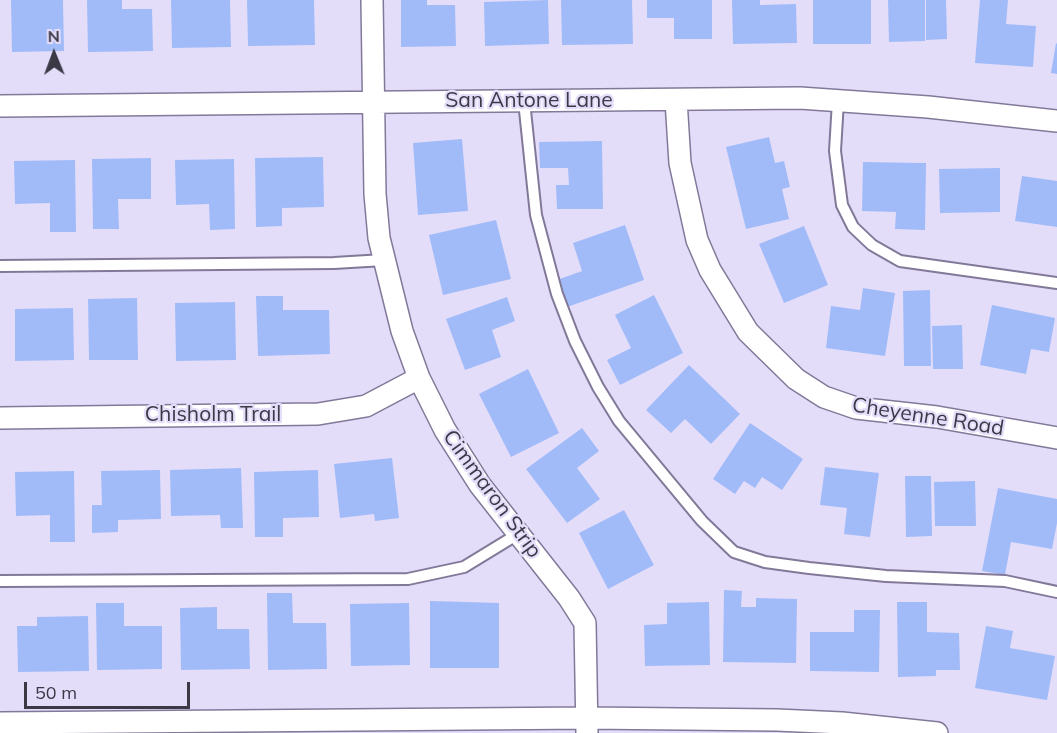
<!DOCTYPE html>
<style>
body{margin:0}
#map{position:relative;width:1057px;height:733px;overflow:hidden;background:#e4ddfa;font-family:Mulish,sans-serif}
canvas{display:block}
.north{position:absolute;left:24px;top:24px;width:60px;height:60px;-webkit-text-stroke:4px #e4ddfa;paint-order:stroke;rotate:359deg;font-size:16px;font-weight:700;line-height:24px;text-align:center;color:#3c3947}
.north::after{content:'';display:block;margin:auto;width:21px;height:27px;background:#3c3947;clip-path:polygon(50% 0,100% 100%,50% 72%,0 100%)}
.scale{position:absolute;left:24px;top:682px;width:166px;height:27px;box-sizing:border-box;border:3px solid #3c3947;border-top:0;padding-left:8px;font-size:18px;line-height:21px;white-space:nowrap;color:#3c3947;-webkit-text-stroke:4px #e4ddfa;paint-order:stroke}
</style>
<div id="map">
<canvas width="1057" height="733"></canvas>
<div class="north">N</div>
<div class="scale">50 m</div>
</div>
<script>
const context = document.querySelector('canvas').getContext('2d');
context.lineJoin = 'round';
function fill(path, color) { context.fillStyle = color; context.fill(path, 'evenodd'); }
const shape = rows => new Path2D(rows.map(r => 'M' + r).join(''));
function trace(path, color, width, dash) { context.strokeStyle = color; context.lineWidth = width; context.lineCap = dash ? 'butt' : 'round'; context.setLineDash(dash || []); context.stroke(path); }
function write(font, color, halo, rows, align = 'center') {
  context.font = font + ' Mulish,sans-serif'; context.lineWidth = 4.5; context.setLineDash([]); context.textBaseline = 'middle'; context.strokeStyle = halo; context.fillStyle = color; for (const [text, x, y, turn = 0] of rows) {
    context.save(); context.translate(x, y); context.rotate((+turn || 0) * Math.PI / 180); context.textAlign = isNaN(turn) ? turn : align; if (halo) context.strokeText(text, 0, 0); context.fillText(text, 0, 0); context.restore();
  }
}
const building = shape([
 [11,0,63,0,64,51,12,52],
 [87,0,122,0,122,9,152,9,153,51,88,52],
 [171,0,230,0,231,47,172,48],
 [247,0,314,0,315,45,248,46],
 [401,0,427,0,427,5,455,5,456,46,401,47],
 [548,0,549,44,485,46,484,2],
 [561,0,632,0,633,44,562,45],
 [647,0,712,0,712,39,674,39,674,18,647,18],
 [732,0,760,0,760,5,796,4,797,43,733,44],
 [813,0,871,0,871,44,813,44],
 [888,0,925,0,925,41,889,42],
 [926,0,946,0,947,39,926,40],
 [980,0,1008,0,1006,24,1036,26,1033,67,975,63],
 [1056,43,1057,44,1057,74,1051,73],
 [769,137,775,163,784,161,790,187,782,189,789,219,746,229,726,147],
 [462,139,468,211,418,215,413,143],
 [602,141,603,209,557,209,556,185,569,185,568,168,540,168,539,142],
 [323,157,324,207,282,208,282,226,256,227,255,158],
 [151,158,151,199,118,199,119,229,93,229,92,159],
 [234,159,235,229,210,230,209,204,176,205,175,160],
 [75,160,76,232,50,232,50,203,15,204,14,161],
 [863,162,926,163,925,230,895,229,896,212,862,211],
 [1000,168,1000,212,940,213,939,169],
 [1022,176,1057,181,1057,227,1015,221],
 [496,220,511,279,443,295,429,235],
 [625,225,644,280,567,307,557,280,582,271,573,243],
 [804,226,828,285,784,303,759,244],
 [863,288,895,293,885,356,826,348,831,306,860,310],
 [930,290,931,366,904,366,903,291],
 [654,295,683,353,620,385,607,360,631,348,615,315],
 [256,296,283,296,283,310,329,310,330,354,258,356],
 [507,297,515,321,492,330,501,357,465,370,446,319],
 [137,298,138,360,89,360,88,299],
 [235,302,236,360,176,361,175,303],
 [992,305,1055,318,1049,352,1031,349,1026,374,980,365],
 [73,308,74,360,15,361,15,309],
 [962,325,963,369,933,369,932,326],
 [689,365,740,414,711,444,685,419,671,433,646,410],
 [528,369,559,433,511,457,479,394],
 [750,423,803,459,782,490,762,477,755,488,744,481,735,494,713,479],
 [582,428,599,451,577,468,600,499,567,523,526,469],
 [392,458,399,518,375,521,374,514,340,518,334,464],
 [825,467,879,473,870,537,844,534,847,508,820,505],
 [241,468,243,528,221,528,220,515,171,516,170,470],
 [160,470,161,519,118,520,118,532,92,533,92,505,102,505,101,471],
 [318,470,319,517,283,518,283,537,255,537,254,472],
 [74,471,75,542,50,542,50,515,16,516,15,472],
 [905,476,931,476,932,536,906,537],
 [975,481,976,526,935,526,934,482],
 [998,488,1057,499,1057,523,1052,549,1011,542,1005,575,982,571],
 [624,510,654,565,608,589,579,533],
 [724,590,742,591,741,607,756,607,756,598,797,599,796,663,723,662],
 [267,593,292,593,293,623,326,623,327,669,268,670],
 [430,601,499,603,499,668,430,668],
 [709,602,710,665,645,666,644,625,667,624,667,603],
 [897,602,927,602,927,632,959,633,960,670,936,670,936,676,898,677],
 [96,603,124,603,124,626,162,626,162,669,97,670],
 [409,603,410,665,351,666,350,604],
 [217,607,217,629,249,629,250,669,181,670,180,608],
 [854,610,880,610,879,672,810,671,810,632,854,632],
 [88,616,89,671,18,672,17,626,37,626,37,617],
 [986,626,1013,631,1010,648,1055,656,1047,700,975,688]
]);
const lane = shape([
 [524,101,536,215,557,294,575,341,598,387,619,421,702,521,734,552,765,562,809,568,886,576,1005,581,1057,592],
 [838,101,835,151,842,205,853,227,872,245,900,261,1057,283],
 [0,266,334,263,384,260],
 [0,581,408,579,464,567,518,534]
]);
const street = shape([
 [372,0,375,194,379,238,402,331,419,378,445,430,480,485,569,598,585,623,587,733],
 [676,100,680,163,697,240,710,270,748,332,796,379,824,397,856,408,937,417,1057,438],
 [0,106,800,98,928,107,1057,121],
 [0,418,318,414,366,406,419,378],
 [0,723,587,718,777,720,842,723,937,733]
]);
const streetNames = [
 ["San Antone Lane",529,101],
 ["Chisholm Trail",213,415],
 ["Cheyenne Road",928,417,9],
 ["Cimmaron Strip",492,494,54]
];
fill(building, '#a1bbf9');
trace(lane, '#827999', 14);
trace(street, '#827999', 24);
trace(lane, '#fff', 10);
trace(street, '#fff', 21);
write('21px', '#3c3947', '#e4ddfa', streetNames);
</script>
